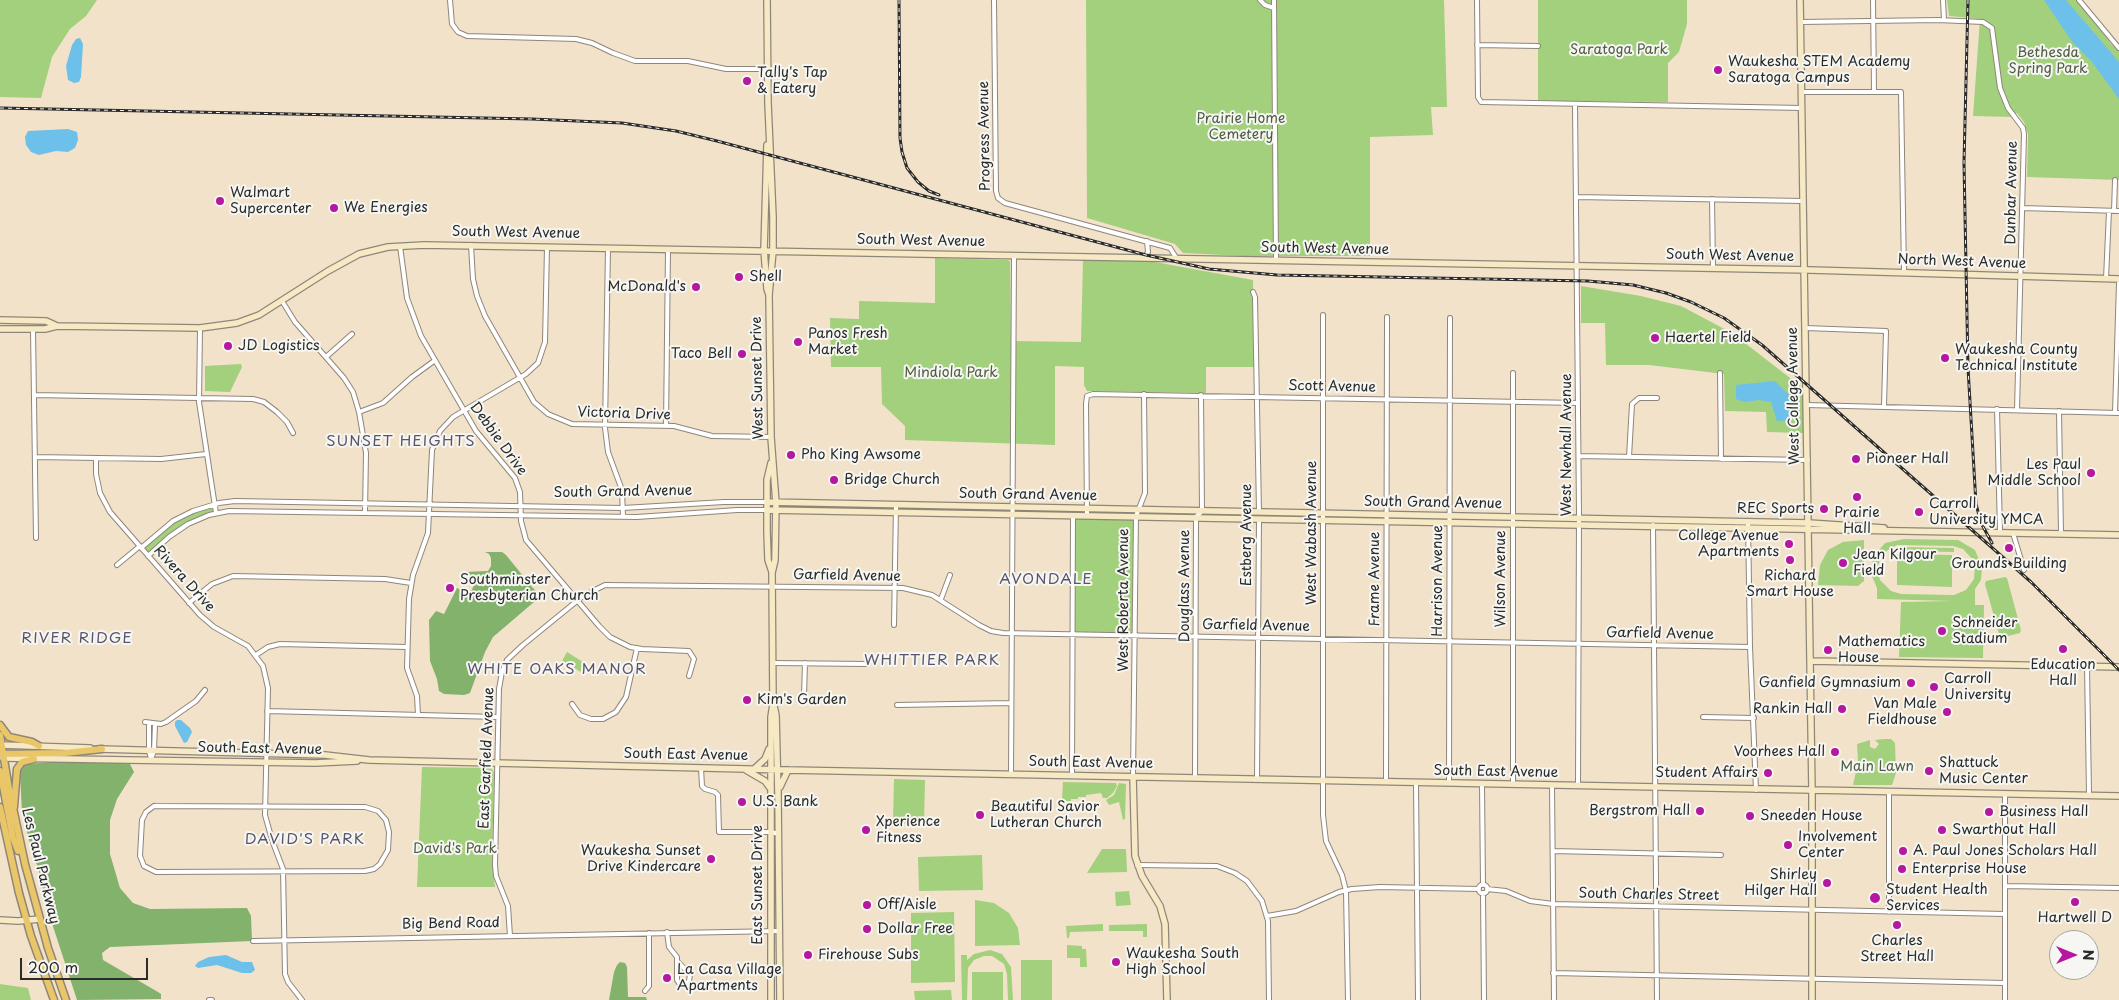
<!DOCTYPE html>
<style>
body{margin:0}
#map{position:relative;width:2119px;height:1000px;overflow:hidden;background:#f3e2ca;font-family:"Playpen Sans",sans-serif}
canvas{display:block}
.north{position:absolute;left:2049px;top:930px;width:50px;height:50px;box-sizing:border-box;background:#f6f6f2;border:1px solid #a5a5a2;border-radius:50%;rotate:90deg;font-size:14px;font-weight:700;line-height:20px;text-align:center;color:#2b2b2b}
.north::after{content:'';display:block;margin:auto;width:18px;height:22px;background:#b5179e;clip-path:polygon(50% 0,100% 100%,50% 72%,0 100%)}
.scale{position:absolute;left:20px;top:958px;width:128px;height:22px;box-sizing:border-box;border:2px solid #2b2b2b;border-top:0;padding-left:6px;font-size:15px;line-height:18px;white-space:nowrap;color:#2b2b2b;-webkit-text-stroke:4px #f6f6f2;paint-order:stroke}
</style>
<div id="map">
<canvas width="2119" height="1000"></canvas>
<div class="north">N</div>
<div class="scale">200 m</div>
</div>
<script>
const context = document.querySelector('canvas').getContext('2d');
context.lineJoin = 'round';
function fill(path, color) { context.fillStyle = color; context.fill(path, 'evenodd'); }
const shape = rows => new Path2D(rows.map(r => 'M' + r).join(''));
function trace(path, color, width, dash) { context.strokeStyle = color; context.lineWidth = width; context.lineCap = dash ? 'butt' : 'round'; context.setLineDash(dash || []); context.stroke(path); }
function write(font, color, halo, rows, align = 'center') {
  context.font = font + ' "Playpen Sans",sans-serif'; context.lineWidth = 4; context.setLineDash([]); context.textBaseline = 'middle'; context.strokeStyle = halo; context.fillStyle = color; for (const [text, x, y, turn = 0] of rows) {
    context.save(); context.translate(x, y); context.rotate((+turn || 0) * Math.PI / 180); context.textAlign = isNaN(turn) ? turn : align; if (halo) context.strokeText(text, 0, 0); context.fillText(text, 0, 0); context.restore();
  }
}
const green = shape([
 [0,0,97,0,86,16,70,29,52,57,41,98,0,97],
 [1086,0,1444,0,1447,107,1431,107,1433,135,1370,137,1370,256,1243,256,1183,253,1175,244,1087,218],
 [1538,0,1687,0,1687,24,1679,52,1668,63,1668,102,1538,101],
 [1947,0,2076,0,2106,35,2110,43,2119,51,2119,180,2027,177,2028,134,2024,122,2017,113,2012,117,1973,116,1980,19,1949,16],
 [935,258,1007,260,1010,261,1011,341,1081,342,1083,260,1155,262,1253,280,1254,367,1206,367,1206,393,1087,391,1084,385,1084,367,1055,366,1055,445,905,440,905,426,882,404,881,367,831,367,830,318,859,319,859,301,935,303],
 [1581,286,1641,296,1681,306,1732,333,1803,388,1804,433,1767,432,1766,412,1725,411,1724,374,1649,365,1606,365,1605,323,1581,323],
 [241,364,242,367,230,392,205,391,205,366],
 [214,504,216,513,188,524,148,555,141,548,173,522],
 [1074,515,1135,517,1135,635,1073,634],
 [1904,539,1958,540,1975,550,1982,567,1981,580,1975,589,1975,605,1984,605,1983,658,1899,657,1901,602,1953,601,1877,599,1877,588,1871,574,1873,557,1885,543],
 [1897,545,1953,546,1963,549,1975,562,1974,579,1966,590,1954,595,1901,594,1891,591,1880,580,1877,568,1883,553],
 [1864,540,1864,581,1858,586,1818,585,1820,565,1828,550,1843,542],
 [1900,547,1954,548,1954,552,1900,551],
 [1897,554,1952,555,1952,587,1897,585],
 [2005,577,2007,578,2021,630,2020,633,2000,638,1985,584,1986,581],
 [567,652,586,664,581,672,562,661],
 [1885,739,1891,739,1895,743,1896,773,1892,785,1853,785,1858,762,1857,744,1870,740,1870,747,1875,749,1879,744,1875,740],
 [422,767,491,768,494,772,492,863,495,887,417,887],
 [894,779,925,780,924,824,893,823],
 [1063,782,1116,783,1117,786,1113,793,1107,798,1103,798,1101,793,1086,795,1086,797,1078,797,1078,799,1071,799,1071,801,1064,801,1062,799],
 [1119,783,1126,784,1125,819,1123,820,1119,802,1109,805,1106,800,1114,795],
 [1102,849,1126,849,1127,872,1087,873],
 [982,855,983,890,919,891,918,857],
 [1129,891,1131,905,1116,906,1115,892],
 [975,900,994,903,1009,913,1018,928,1020,945,975,946],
 [954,912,955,982,911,983,911,913],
 [1103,924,1103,931,1070,932,1069,938,1067,938,1066,926],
 [1147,924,1147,937,1143,937,1143,931,1109,931,1109,925],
 [1067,945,1082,946,1082,949,1086,949,1087,967,1080,967,1080,958,1067,958],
 [990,950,1002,954,1011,967,1013,1000,1008,1000,1007,974,1004,964,992,956,984,956,974,960,968,968,967,1000,962,1000,961,955,967,955,967,960,974,954],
 [1021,960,1052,960,1052,1000,1021,1000],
 [972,972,1003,972,1003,1000,972,1000],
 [0,984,28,988,31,1000,0,1000],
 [951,990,952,1000,915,1000,914,991]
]);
const forest = shape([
 [485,552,502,552,506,555,532,587,536,591,547,593,547,599,534,602,493,637,485,652,470,693,464,695,444,694,439,691,437,679,430,661,429,620,436,611,444,614,457,588,470,594,474,585,463,579,462,574,463,572,488,571,491,566,491,558,489,554],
 [118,761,129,762,134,772,117,799,110,820,110,854,120,888,133,903,150,909,247,908,251,916,252,941,110,947,102,953,103,960,158,992,161,994,161,999,77,1000,48,911,38,867,34,858,22,813,20,773,23,766,27,764,51,762],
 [620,962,625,963,627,967,628,997,646,997,647,1000,609,1000,614,972,617,965]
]);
const water = shape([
 [2044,0,2066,0,2119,62,2119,99,2092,62,2073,43],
 [80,38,83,44,81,77,79,82,74,83,68,80,66,66,72,45,76,39],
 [68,129,77,132,78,140,75,148,68,152,56,151,39,155,31,152,26,145,25,137,28,131],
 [1775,381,1790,396,1793,406,1791,420,1777,421,1771,402,1759,400,1745,402,1736,399,1736,385],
 [177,720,181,720,190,728,192,732,187,742,184,743,175,726,175,722],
 [226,955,242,962,252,962,255,970,251,973,242,973,217,965,198,968,195,966,198,962,209,957]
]);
const street = shape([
 [450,0,452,24,458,32,467,36,576,39,592,43,613,53,635,61,688,61,726,69,768,69],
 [994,0,996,191,998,198,1005,203,1170,248,1177,259],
 [1260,0,1265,5,1274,8],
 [1274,0,1276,260],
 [1477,0,1478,97,1481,102,1802,108],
 [1873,0,1874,91],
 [1943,0,1944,20],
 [2079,0,2119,48],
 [1801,22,1938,20,1983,22,1992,28,2000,88,2008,108,2023,128,2024,134,2017,410],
 [1477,45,1538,46],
 [1802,92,1901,92,1904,273],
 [1575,104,1579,513,1578,786],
 [1576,197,1803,201],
 [1712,199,1713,269],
 [2023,208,2119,211],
 [2114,211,2115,180],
 [471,245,473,279,477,296,485,316,534,402,548,414,572,424,674,426,712,436,771,437],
 [400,246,407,298,421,336,476,431,515,478,520,492,521,521,526,540,599,626,610,637,630,647,642,649,689,651,694,659,689,676],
 [608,248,605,428,608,452,622,490,623,517],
 [1144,258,1148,252,1147,241],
 [2106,279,2109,211],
 [1253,292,1255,297,1259,512],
 [282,301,295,322,344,378,353,392,359,412,366,453,365,513],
 [1323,315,1323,815,1326,841,1342,875,1346,891,1348,1000],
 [200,328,199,402,216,513],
 [1805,328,1886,331,1884,406],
 [33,330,36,538],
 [326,357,352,334],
 [1720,373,1721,459],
 [34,395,253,399,264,402,277,412,287,422,293,433],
 [1807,405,2119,413],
 [1997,409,2000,532],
 [2059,411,2061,534],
 [359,412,383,403,412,377,434,361],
 [2115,413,2119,283],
 [666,426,668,249],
 [1579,456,1808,460],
 [35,457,161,459,206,454],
 [1629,457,1632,404,1639,398,1657,398],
 [96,458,96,474,100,493,110,512,200,615,214,627,248,646,263,666,268,688,265,815,272,840,283,869,285,974,288,982,302,1000],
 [1087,515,1086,404,1087,396,1093,394,1578,403],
 [1748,522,1750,647,1756,790],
 [1653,525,1657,1000],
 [2013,533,2024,570],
 [141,548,173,521,193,511,219,503,235,501,623,508,724,502,767,502],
 [148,556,169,537,188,524,209,515,229,511,637,517,737,510,767,510],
 [117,565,140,546],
 [941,599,950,575],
 [189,603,212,584,233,576,385,579,411,583],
 [894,625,896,505],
 [256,655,268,647,280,644,407,647],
 [773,663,867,664],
 [2087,666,2089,795],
 [804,696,805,663],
 [572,704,580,715,591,719,603,719,616,712,626,697,637,648],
 [897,705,1011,703],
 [267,711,498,717],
 [418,715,417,696,407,668,409,599,413,575,428,533,432,450,440,431,453,417,526,374,538,363,545,342,547,247],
 [1703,717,1754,718],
 [145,722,161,724,166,722,196,701,205,690],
 [149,723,149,751,151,759],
 [151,759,154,751,155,724],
 [701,768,702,786,705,789,715,792,718,795,719,832,771,832,779,834],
 [1011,774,1014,255],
 [1072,776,1073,515],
 [1133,777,1136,516,1145,493,1144,394],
 [1195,778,1196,517,1202,511,1201,395],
 [1257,779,1259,519],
 [1386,781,1387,317],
 [1416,782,1418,1000],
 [1449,783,1450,318],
 [1482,784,1483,885],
 [1513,784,1513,373],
 [1552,785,1554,1000],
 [2005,794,2005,1000],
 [154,806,365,807,378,811,386,820,389,832,388,850,380,864,374,869,365,871,156,872,144,866,140,856,142,820,146,812,154,806],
 [1553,851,1721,855],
 [1137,865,1217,866,1235,873,1247,881,1262,901,1268,921,1269,1000],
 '1478.5 889a4.5 4.5 0 1 1 9 0a4.5 4.5 0 1 1-9 0Z',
 [2005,886,2119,888],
 [1487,889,1506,891,1530,901,1553,904,2005,914],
 [1483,893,1484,1000],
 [1889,912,1889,792],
 [1267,916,1296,911,1339,892,1352,889,1380,887,1479,889],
 [667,932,669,947,677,957,677,980,679,983,685,985,689,981,690,974,677,961],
 [510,936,508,906,496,876,495,865,499,689,502,672,507,660,523,645,583,596,605,585,903,588,932,595,979,625,991,631,1003,633,1750,647],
 [253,941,780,931],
 [1553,973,2005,983],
 [645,991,649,986,649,933],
 [209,1000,212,1000]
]);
const secondary = shape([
 [767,0,768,103,773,217,773,251,769,295,771,437,776,503,775,560,772,573,773,704,771,717,771,1000],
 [1800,0,1812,791,1812,1000],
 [767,145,764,250,767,289,769,295],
 [0,320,46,321,57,326],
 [0,329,45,329,57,326,200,328,237,323,259,315,328,271,359,254,388,247,424,245,1810,270,2119,279],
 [771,463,767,480,767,531,768,560,772,572],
 [767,502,1809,523,1884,528],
 [767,510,2119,535],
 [1811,661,2119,667],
 [774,706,776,715,778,794,780,1000],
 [1,745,90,748],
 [99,749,325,755,369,760,788,770,2119,796],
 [3,758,315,763,357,761],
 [754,769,765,759,769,749],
 [746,770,765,781,770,788],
 [1133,777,1135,856,1142,876,1160,906,1165,924,1167,1000],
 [780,787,788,770],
 [0,920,18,921,40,919]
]);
const primary = shape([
 [0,725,9,737,32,742,39,746],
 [0,735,9,789,25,864,48,948,66,1000],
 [0,754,65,753,102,749],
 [0,771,13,838,18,851],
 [0,807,19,893,31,936,54,1000],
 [14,807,17,769,22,762,34,759]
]);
const rail = shape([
 [899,0,900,138,902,152,907,168,918,182,929,191,939,195],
 [1968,0,1964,163,1968,368,1976,504,1981,523,1992,543],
 [0,108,532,119,622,123,676,131,717,141,1146,255,1209,269,1277,275,1588,281,1633,285,1666,293,1691,302,1724,318,1762,345,2031,582,2119,670]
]);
const markers = [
 [1718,70,5,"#b5179e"],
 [747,81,5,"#b5179e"],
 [220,201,5,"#b5179e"],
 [334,208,5,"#b5179e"],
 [739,277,5,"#b5179e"],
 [696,287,5,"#b5179e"],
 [1655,338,5,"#b5179e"],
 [798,342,5,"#b5179e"],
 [228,346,5,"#b5179e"],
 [742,354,5,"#b5179e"],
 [1945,358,5,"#b5179e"],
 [791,455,5,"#b5179e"],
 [1856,459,5,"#b5179e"],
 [2091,473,5,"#b5179e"],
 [834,480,5,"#b5179e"],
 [1857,497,5,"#b5179e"],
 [1824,509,5,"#b5179e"],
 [1919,512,5,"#b5179e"],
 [1789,544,5,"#b5179e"],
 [2009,548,5,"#b5179e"],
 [1790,560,5,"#b5179e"],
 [1843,563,5,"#b5179e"],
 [450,588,5,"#b5179e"],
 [1942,631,5,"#b5179e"],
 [2063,649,5,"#b5179e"],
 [1828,650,5,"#b5179e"],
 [1911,683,5,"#b5179e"],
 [1934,687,5,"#b5179e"],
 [747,700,5,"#b5179e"],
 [1842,709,5,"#b5179e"],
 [1947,712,5,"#b5179e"],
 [1835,752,5,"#b5179e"],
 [1929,771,5,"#b5179e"],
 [1768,773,5,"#b5179e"],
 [742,802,5,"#b5179e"],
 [1700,811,5,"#b5179e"],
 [1989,812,5,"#b5179e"],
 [980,815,5,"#b5179e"],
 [1750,816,5,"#b5179e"],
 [866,830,5,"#b5179e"],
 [1942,830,5,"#b5179e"],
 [1788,845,5,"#b5179e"],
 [1903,851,5,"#b5179e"],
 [711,859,5,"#b5179e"],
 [1902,869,5,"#b5179e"],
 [1827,883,5,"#b5179e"],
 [1875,898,6,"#b5179e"],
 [2075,902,5,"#b5179e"],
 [867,905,5,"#b5179e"],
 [1897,925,5,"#b5179e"],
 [867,929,5,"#b5179e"],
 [808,955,5,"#b5179e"],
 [1116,962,5,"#b5179e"],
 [667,978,5,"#b5179e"]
];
const parkNames = [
 ["Saratoga Park",1619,50],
 ["Bethesda",2048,53],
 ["Spring Park",2048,69],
 ["Prairie Home",1241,119],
 ["Cemetery",1241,135],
 ["Mindiola Park",951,373],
 ["Main Lawn",1877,767],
 ["David's Park",455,849]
];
const poiNames = [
 ["Waukesha STEM Academy",1728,62],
 ["Saratoga Campus",1728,78],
 ["Tally's Tap",757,73],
 ["& Eatery",757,89],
 ["Walmart",230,193],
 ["Supercenter",230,209],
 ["We Energies",344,208],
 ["Shell",749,277],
 ["McDonald's",686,287,"right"],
 ["Panos Fresh",808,334],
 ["Market",808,350],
 ["Haertel Field",1665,338],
 ["JD Logistics",238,346],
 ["Waukesha County",1955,350],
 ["Technical Institute",1955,366],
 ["Taco Bell",732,354,"right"],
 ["Pho King Awsome",801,455],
 ["Pioneer Hall",1866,459],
 ["Les Paul",2081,465,"right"],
 ["Middle School",2081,481,"right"],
 ["Bridge Church",844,480],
 ["Carroll",1929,504],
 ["University YMCA",1929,520],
 ["REC Sports",1814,509,"right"],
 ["Prairie",1857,513,"center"],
 ["Hall",1857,529,"center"],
 ["College Avenue",1779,536,"right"],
 ["Apartments",1779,552,"right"],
 ["Jean Kilgour",1853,555],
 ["Field",1853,571],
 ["Grounds Building",2009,564,"center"],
 ["Richard",1790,576,"center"],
 ["Smart House",1790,592,"center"],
 ["Southminster",460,580],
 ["Presbyterian Church",460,596],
 ["Schneider",1952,623],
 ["Stadium",1952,639],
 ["Mathematics",1838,642],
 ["House",1838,658],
 ["Education",2063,665,"center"],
 ["Hall",2063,681,"center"],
 ["Carroll",1944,679],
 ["University",1944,695],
 ["Ganfield Gymnasium",1901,683,"right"],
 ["Kim's Garden",757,700],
 ["Van Male",1937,704,"right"],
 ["Fieldhouse",1937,720,"right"],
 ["Rankin Hall",1832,709,"right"],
 ["Voorhees Hall",1825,752,"right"],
 ["Shattuck",1939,763],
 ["Music Center",1939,779],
 ["Student Affairs",1758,773,"right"],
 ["U.S. Bank",752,802],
 ["Beautiful Savior",990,807],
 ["Lutheran Church",990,823],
 ["Bergstrom Hall",1690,811,"right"],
 ["Business Hall",1999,812],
 ["Sneeden House",1760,816],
 ["Xperience",876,822],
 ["Fitness",876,838],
 ["Swarthout Hall",1952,830],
 ["Involvement",1798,837],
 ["Center",1798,853],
 ["Waukesha Sunset",701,851,"right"],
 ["Drive Kindercare",701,867,"right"],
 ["A. Paul Jones Scholars Hall",1913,851],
 ["Enterprise House",1912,869],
 ["Shirley",1817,875,"right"],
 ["Hilger Hall",1817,891,"right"],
 ["Student Health",1886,890],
 ["Services",1886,906],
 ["Off/Aisle",877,905],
 ["Hartwell D",2075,918,"center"],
 ["Dollar Free",877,929],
 ["Charles",1897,941,"center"],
 ["Street Hall",1897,957,"center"],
 ["Waukesha South",1126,954],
 ["High School",1126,970],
 ["Firehouse Subs",818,955],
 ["La Casa Village",677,970],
 ["Apartments",677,986]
];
const streetNames = [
 ["Progress Avenue",985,136,-91],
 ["Dunbar Avenue",2012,193,-89],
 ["South West Avenue",516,233,1],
 ["South West Avenue",921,241,1],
 ["South West Avenue",1325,249,1],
 ["South West Avenue",1730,256,1],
 ["North West Avenue",1962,262,2],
 ["West Sunset Drive",758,378,-91],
 ["Scott Avenue",1332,387,1],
 ["West College Avenue",1794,396,-91],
 ["Victoria Drive",624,414,2],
 ["Debbie Drive",498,439,54],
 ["West Newhall Avenue",1567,445,-90],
 ["South Grand Avenue",623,492,-1],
 ["South Grand Avenue",1028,495,1],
 ["South Grand Avenue",1433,503,1],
 ["West Wabash Avenue",1312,533,-90],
 ["Estberg Avenue",1247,535,-90],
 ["Garfield Avenue",847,576,1],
 ["Rivera Drive",184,579,48],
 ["Frame Avenue",1375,579,-90],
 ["Wilson Avenue",1501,579,-90],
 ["Harrison Avenue",1438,581,-90],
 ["Douglass Avenue",1185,586,-90],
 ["West Roberta Avenue",1124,600,-90],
 ["Garfield Avenue",1256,626,1],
 ["Garfield Avenue",1660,634,1],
 ["South East Avenue",260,749,1],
 ["South East Avenue",686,755,1],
 ["East Garfield Avenue",487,758,-88],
 ["South East Avenue",1091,763,1],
 ["South East Avenue",1496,772,1],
 ["Les Paul Parkway",40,866,76],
 ["East Sunset Drive",758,885,-90],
 ["South Charles Street",1649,895,1],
 ["Big Bend Road",451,924,-1]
];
const neighbourhoodNames = [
 ["SUNSET HEIGHTS",401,442],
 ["AVONDALE",1046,580],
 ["RIVER RIDGE",77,639],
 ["WHITTIER PARK",932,661],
 ["WHITE OAKS MANOR",557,670],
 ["DAVID'S PARK",305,840]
];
fill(green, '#a3d07d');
fill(forest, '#82b26c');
fill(water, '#6dc0e9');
trace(street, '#8f867a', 6);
trace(secondary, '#8f867a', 8);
trace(primary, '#8f867a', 9);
trace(street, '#fff', 4);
trace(secondary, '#f6e9c3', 5.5);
trace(primary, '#e9c769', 6);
trace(rail, '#2b2b2b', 3);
trace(rail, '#f6f6f2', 1, [4]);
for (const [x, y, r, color] of markers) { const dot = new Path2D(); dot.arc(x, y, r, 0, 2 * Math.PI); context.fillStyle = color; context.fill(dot); trace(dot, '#f6f6f2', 2); }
write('14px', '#4f5d44', '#f6f6f2', parkNames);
write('14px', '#2b2b2b', '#f6f6f2', poiNames, 'left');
write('14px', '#2b2b2b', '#f6f6f2', streetNames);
context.letterSpacing = '1px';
write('15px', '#5a546b', '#f6f6f2', neighbourhoodNames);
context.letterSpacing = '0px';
</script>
